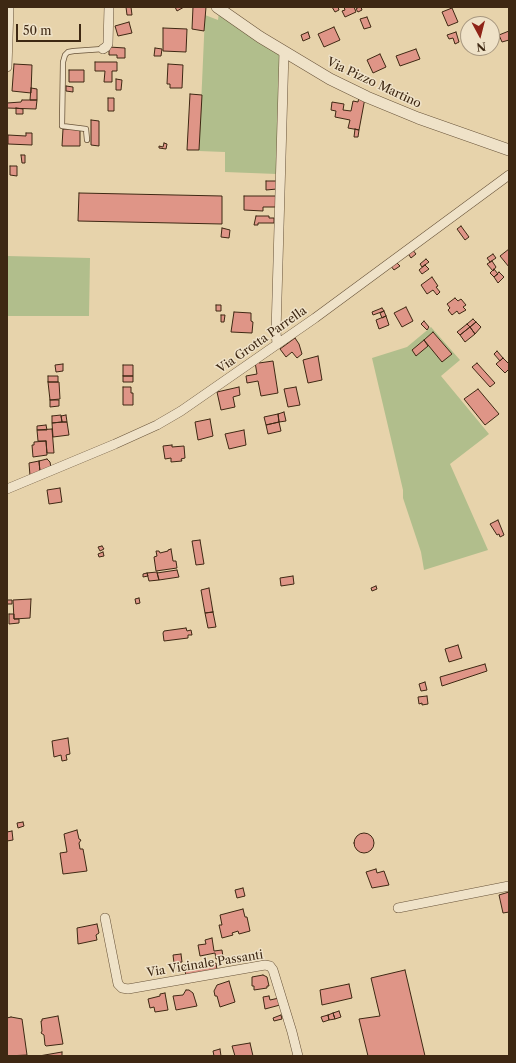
<!DOCTYPE html>
<style>
body{margin:0}
#map{position:relative;width:516px;height:1063px;overflow:hidden;background:#e7d3ab;font-family:"Libre Caslon Text",serif}
canvas{display:block}
.frame{position:absolute;inset:0;border:8px solid #3e2813;pointer-events:none}
.north{position:absolute;left:460px;top:16px;width:40px;height:40px;box-sizing:border-box;background:#efe2c8;border:1px solid #a89880;border-radius:50%;rotate:173deg;font-size:11px;font-weight:700;line-height:16px;text-align:center;color:#3e2813}
.north::after{content:'';display:block;margin:auto;width:14px;height:18px;background:#8f2418;clip-path:polygon(50% 0,100% 100%,50% 72%,0 100%)}
.scale{position:absolute;left:16px;top:24px;width:65px;height:18px;box-sizing:border-box;border:2px solid #3e2813;border-top:0;padding-left:5px;font-size:12px;line-height:14px;white-space:nowrap;color:#3e2813;-webkit-text-stroke:3px #efe2c8;paint-order:stroke}
</style>
<div id="map">
<canvas width="516" height="1063"></canvas>
<div class="frame"></div>
<div class="north">N</div>
<div class="scale">50 m</div>
</div>
<script>
const context = document.querySelector('canvas').getContext('2d');
context.lineJoin = 'round';
function fill(path, color) { context.fillStyle = color; context.fill(path, 'evenodd'); }
const shape = rows => new Path2D(rows.map(r => 'M' + r).join(''));
function trace(path, color, width, dash) { context.strokeStyle = color; context.lineWidth = width; context.lineCap = dash ? 'butt' : 'round'; context.setLineDash(dash || []); context.stroke(path); }
function write(font, color, halo, rows, align = 'center') {
  context.font = font + ' "Libre Caslon Text",serif'; context.lineWidth = 3; context.setLineDash([]); context.textBaseline = 'middle'; context.strokeStyle = halo; context.fillStyle = color; for (const [text, x, y, turn = 0] of rows) {
    context.save(); context.translate(x, y); context.rotate((+turn || 0) * Math.PI / 180); context.textAlign = isNaN(turn) ? turn : align; if (halo) context.strokeText(text, 0, 0); context.fillText(text, 0, 0); context.restore();
  }
}
const green = shape([
 [219,12,280,54,277,174,225,172,225,152,199,151,205,15,218,20],
 [7,256,90,258,89,316,7,316],
 [431,327,460,360,441,376,489,434,450,464,488,550,424,570,421,552,403,498,403,490,372,358,407,347]
]);
const building = shape([
 [126,7,131,7,132,15,127,15,126,7],
 [175,7,184,7,177,11,175,7],
 [193,7,206,7,204,31,192,29,193,7],
 [332,7,338,7,339,10,335,12,332,7],
 [344,7,354,7,356,12,345,17,342,11,345,10,344,7],
 [359,7,361,7,362,10,358,12,356,9,359,7],
 [452,8,458,22,448,26,442,12,452,8],
 [367,17,371,27,364,29,360,19,367,17],
 [129,22,132,33,118,36,115,26,129,22],
 [334,27,340,40,324,47,318,34,334,27],
 [163,28,187,29,186,52,163,51,163,28],
 [509,31,509,40,502,42,499,35,509,31],
 [308,32,310,38,303,41,301,35,308,32],
 [456,32,459,42,455,44,453,38,449,39,447,35,456,32],
 [109,47,125,48,125,58,117,58,117,55,109,55,109,47],
 [155,48,162,49,161,56,154,56,155,48],
 [416,49,420,59,400,66,396,56,416,49],
 [380,54,386,67,373,73,367,60,380,54],
 [95,62,117,62,117,71,112,71,112,82,104,82,105,71,95,71,95,62],
 [14,64,32,65,31,93,12,91,14,64],
 [168,64,183,65,182,88,170,88,170,84,167,84,168,64],
 [69,70,84,70,84,82,69,82,69,70],
 [116,79,122,80,121,90,116,90,116,79],
 [66,86,73,87,73,92,66,91,66,86],
 [31,88,37,89,37,100,30,100,31,88],
 [190,94,202,95,199,150,187,150,190,94],
 [359,97,365,98,359,130,348,128,350,120,335,117,336,111,331,110,332,102,344,104,343,110,351,111,353,101,358,102,359,97],
 [108,98,114,98,114,111,108,111,108,98],
 [22,100,37,100,36,109,7,108,7,103,21,102,22,100],
 [16,108,23,109,23,114,16,114,16,108],
 [91,120,99,121,99,146,91,145,91,120],
 [63,129,80,129,80,146,62,146,63,129],
 [355,129,359,130,358,137,354,137,355,129],
 [26,133,32,133,32,145,8,144,8,135,26,136,26,133],
 [164,143,167,144,166,149,159,148,159,146,163,147,164,143],
 [21,155,25,155,25,163,22,163,21,155],
 [10,166,17,166,17,176,10,175,10,166],
 [266,181,277,181,277,189,266,190,266,181],
 [79,193,222,196,222,224,78,221,79,193],
 [244,196,276,196,276,207,263,207,263,211,244,210,244,196],
 [256,216,269,216,269,218,274,218,274,223,258,223,258,225,254,225,256,216],
 [461,226,469,237,465,240,457,229,461,226],
 [222,228,230,230,229,238,221,237,222,228],
 [412,249,416,254,411,258,407,252,412,249],
 [509,249,509,267,500,256,509,249],
 [493,254,496,258,490,262,487,258,493,254],
 [426,259,429,262,422,267,420,264,426,259],
 [395,261,400,266,394,270,390,265,395,261],
 [492,261,496,267,493,271,487,264,492,261],
 [425,265,429,269,422,274,419,270,425,265],
 [494,269,498,274,494,277,490,273,494,269],
 [499,272,504,277,498,283,494,277,499,272],
 [432,277,438,286,436,287,440,292,437,295,433,290,427,294,421,285,432,277],
 [455,298,458,301,461,299,466,305,463,307,466,310,459,314,457,311,452,315,448,310,450,308,447,304,455,298],
 [216,305,221,305,221,311,216,311,216,305],
 [406,307,413,321,402,327,394,313,406,307],
 [382,308,384,311,373,315,372,312,382,308],
 [384,311,386,316,382,318,380,313,384,311],
 [234,312,251,313,251,321,253,322,252,333,231,332,234,312],
 [221,315,225,315,224,322,221,322,221,315],
 [386,316,389,325,379,329,376,320,386,316],
 [473,319,476,322,470,327,467,324,473,319],
 [424,321,429,327,427,330,421,324,424,321],
 [476,322,481,327,475,334,470,327,476,322],
 [467,324,470,327,460,335,457,332,467,324],
 [470,327,475,334,465,342,460,335,470,327],
 [433,332,452,354,442,362,424,340,433,332],
 [295,338,299,344,302,354,297,358,292,352,286,357,280,349,295,338],
 [424,340,428,346,416,356,412,350,424,340],
 [497,351,503,358,500,361,494,354,497,351],
 [318,356,322,380,308,383,303,360,318,356],
 [503,358,509,364,509,369,505,373,496,364,503,358],
 [258,361,259,363,273,361,278,393,261,396,258,381,247,383,246,376,257,374,255,362,258,361],
 [477,363,495,383,490,387,472,367,477,363],
 [63,364,63,371,56,372,55,365,63,364],
 [123,365,133,365,133,376,123,376,123,365],
 [48,376,58,376,58,382,48,382,48,376],
 [123,376,133,376,133,382,123,382,123,376],
 [48,382,59,382,60,399,50,400,48,382],
 [123,387,131,387,131,393,133,393,133,405,123,405,123,387],
 [239,387,240,395,233,397,235,407,221,410,217,392,239,387],
 [296,387,300,405,288,407,284,389,296,387],
 [478,389,499,414,485,425,464,399,478,389],
 [50,400,59,400,59,406,50,407,50,400],
 [284,412,286,421,279,422,278,414,284,412],
 [278,414,279,422,266,425,264,417,278,414],
 [66,415,67,422,62,422,61,416,66,415],
 [52,416,61,415,62,422,52,423,52,416],
 [210,419,213,436,198,440,195,422,210,419],
 [62,422,67,422,69,435,53,437,52,423,62,422],
 [279,422,281,431,268,434,266,425,279,422],
 [46,425,47,430,37,430,37,426,46,425],
 [52,429,54,453,47,453,46,441,38,441,37,430,52,429],
 [244,430,246,445,229,449,225,434,244,430],
 [46,441,47,455,33,457,32,445,34,445,34,442,46,441],
 [172,445,172,447,184,446,185,458,181,459,182,461,171,462,171,458,165,459,163,446,172,445],
 [47,459,50,462,51,468,40,472,39,461,47,459],
 [39,461,40,472,30,476,29,463,39,461],
 [60,488,62,502,49,504,47,490,60,488],
 [498,520,504,535,500,537,499,534,497,535,490,524,498,520],
 [200,540,204,564,196,565,192,541,200,540],
 [102,546,104,549,100,551,98,547,102,546],
 [171,549,173,561,176,561,177,568,156,571,154,557,157,556,156,551,159,551,160,553,168,551,168,550,171,549],
 [103,552,104,556,99,557,98,554,103,552],
 [177,570,179,577,159,580,157,573,177,570],
 [157,572,159,580,149,581,147,573,157,572],
 [147,573,148,576,143,577,143,574,147,573],
 [293,576,294,584,281,586,280,578,293,576],
 [376,586,377,589,372,591,371,588,376,586],
 [209,588,213,612,205,613,201,590,209,588],
 [139,598,140,603,136,604,135,599,139,598],
 [31,599,30,618,14,619,13,600,31,599],
 [7,600,12,600,12,604,7,604,7,600],
 [213,612,216,627,208,628,205,613,213,612],
 [9,614,14,614,14,619,19,619,19,623,9,624,9,614],
 [186,628,187,631,191,630,192,635,188,635,188,638,164,641,163,633,164,631,186,628],
 [458,645,462,658,449,662,445,649,458,645],
 [485,664,487,671,442,686,440,677,485,664],
 [425,682,427,690,421,691,419,684,425,682],
 [427,696,428,704,422,705,422,703,419,704,418,697,427,696],
 [68,738,70,754,66,755,67,760,62,761,61,755,54,757,52,741,68,738],
 [23,822,24,826,18,828,17,823,23,822],
 [77,830,79,839,81,840,79,843,80,849,83,849,87,871,63,874,60,853,67,852,64,834,77,830],
 [12,831,13,840,7,841,7,832,12,831],
 '354 843a10 10 0 1 1 20 0a10 10 0 1 1-20 0Z',
 [376,869,377,873,384,871,389,885,372,888,366,872,376,869],
 [243,888,245,896,237,898,235,890,243,888],
 [509,892,509,912,503,913,499,895,509,892],
 [243,909,245,917,247,917,250,931,239,934,238,931,232,933,233,935,222,938,219,925,222,925,220,915,243,909],
 [97,924,99,933,96,935,97,940,78,944,77,928,97,924],
 [212,938,214,951,222,950,223,957,216,959,215,953,200,956,198,945,206,944,205,940,212,938],
 [181,954,182,962,174,963,173,955,181,954],
 [205,962,206,965,216,963,217,970,186,976,184,966,205,962],
 [405,970,425,1056,368,1056,359,1019,380,1016,371,978,405,970],
 [263,975,267,977,269,986,267,986,267,988,254,990,254,986,252,986,252,977,263,975],
 [229,981,235,1002,220,1007,217,996,215,996,214,991,217,985,229,981],
 [349,984,352,998,322,1005,320,990,349,984],
 [186,990,189,990,193,993,197,1006,176,1010,173,996,183,995,186,990],
 [165,993,168,1010,155,1012,154,1007,150,1008,148,999,160,996,160,994,165,993],
 [269,996,270,1000,279,998,280,1005,265,1009,263,997,269,996],
 [339,1011,341,1017,335,1019,333,1013,339,1011],
 [333,1013,335,1019,329,1020,328,1015,333,1013],
 [281,1015,282,1019,274,1021,273,1018,281,1015],
 [328,1015,329,1020,323,1022,321,1017,328,1015],
 [58,1016,63,1044,46,1046,45,1045,44,1035,41,1033,42,1031,41,1021,42,1021,42,1019,58,1016],
 [11,1017,22,1019,27,1055,7,1056,7,1018,11,1017],
 [250,1043,253,1056,235,1056,232,1046,250,1043],
 [220,1049,221,1056,214,1056,213,1051,220,1049],
 [62,1052,62,1056,39,1056,62,1052]
]);
const service = shape([
 [87,140,86,129,62,126,63,62,65,55,68,52,74,51,103,49]
]);
const minor = shape([
 [103,49,106,47,108,44,109,7],
 [7,67,9,7],
 [277,344,276,332,284,51],
 [7,489,115,444,157,425,181,411,315,318,509,175],
 [398,908,509,886],
 [105,918,118,984,122,988,128,989,265,965,270,966,273,970,292,1032,298,1056]
]);
const tertiary = shape([
 [217,7,260,37,330,79,367,97,418,118,509,150]
]);
const streetNames = [
 ["Via Pizzo Martino",374,83,25],
 ["Via Grotta Parrella",262,340,-35],
 ["Via Vicinale Passanti",205,964,-9]
];
fill(green, '#b1be8c');
fill(building, '#df9587');
trace(building, '#3e2813', 1);
trace(service, '#685339', 6);
trace(minor, '#685339', 10);
trace(tertiary, '#685339', 12);
trace(service, '#efe2c8', 4.5);
trace(minor, '#efe2c8', 9);
trace(tertiary, '#efe2c8', 11);
write('12px', '#3e2813', '#efe2c8', streetNames);
</script>
